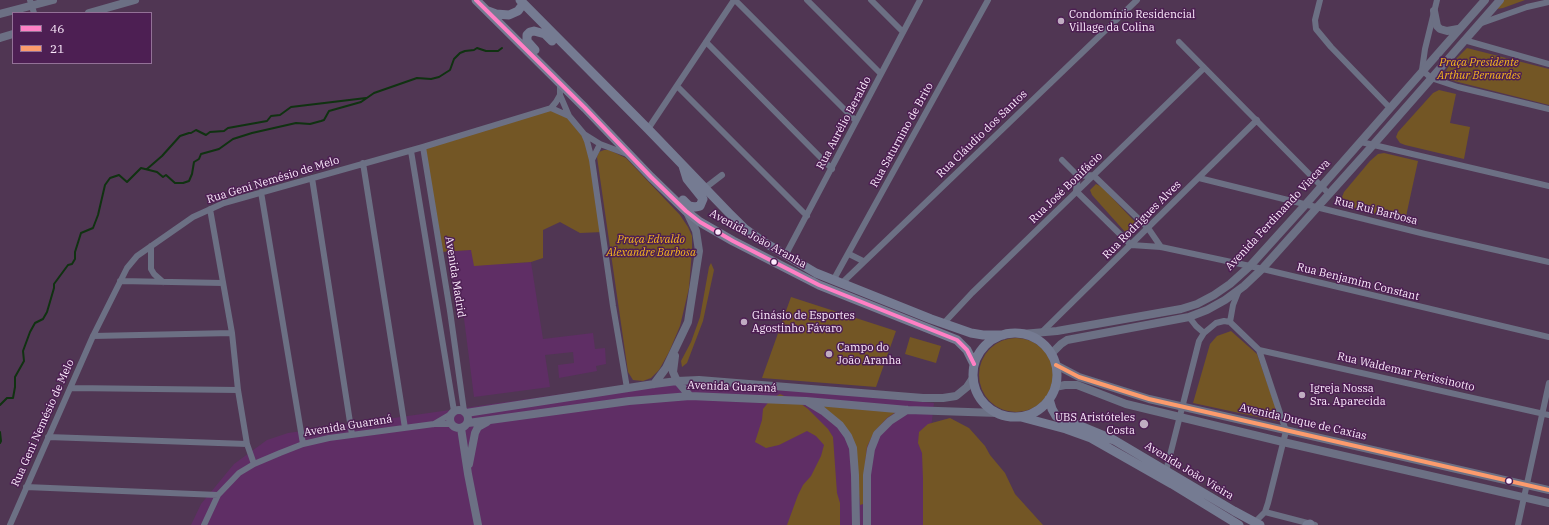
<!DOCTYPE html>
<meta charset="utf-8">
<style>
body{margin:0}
#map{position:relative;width:1549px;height:525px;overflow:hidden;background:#503653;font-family:"IBM Plex Serif",serif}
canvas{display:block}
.legend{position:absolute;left:12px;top:12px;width:140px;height:52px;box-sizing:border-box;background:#4d1f53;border:1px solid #937197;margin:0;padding:5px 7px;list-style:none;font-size:12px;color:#fcebfd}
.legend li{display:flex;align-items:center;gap:8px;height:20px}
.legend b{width:20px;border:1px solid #937197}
</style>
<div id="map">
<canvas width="1549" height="525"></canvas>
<ul class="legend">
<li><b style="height:5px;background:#ff80c5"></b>46</li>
<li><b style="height:5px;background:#fc9b6d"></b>21</li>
</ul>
</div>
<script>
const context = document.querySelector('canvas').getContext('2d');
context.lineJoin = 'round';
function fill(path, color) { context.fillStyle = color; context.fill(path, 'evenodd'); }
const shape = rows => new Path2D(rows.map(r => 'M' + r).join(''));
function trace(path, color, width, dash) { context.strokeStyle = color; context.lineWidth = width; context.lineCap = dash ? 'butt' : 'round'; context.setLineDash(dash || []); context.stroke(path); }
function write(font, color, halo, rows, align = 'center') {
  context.font = font + ' "IBM Plex Serif",serif'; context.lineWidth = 3; context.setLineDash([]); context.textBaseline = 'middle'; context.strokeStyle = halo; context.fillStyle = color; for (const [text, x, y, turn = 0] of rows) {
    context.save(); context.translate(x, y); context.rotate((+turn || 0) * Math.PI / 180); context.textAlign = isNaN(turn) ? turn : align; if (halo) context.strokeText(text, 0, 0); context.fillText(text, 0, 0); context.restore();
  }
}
const built = shape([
 [471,250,483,264,502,263,505,264,531,262,543,339,593,333,595,349,605,348,606,364,596,366,597,371,559,378,558,365,574,363,573,352,545,355,550,387,474,397,461,295,455,294,450,251],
 [688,380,934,403,923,498,925,525,191,525,201,504,234,464,267,440,288,433,654,381]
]);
const green = shape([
 [1504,0,1525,0,1503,8,1497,9],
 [1467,48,1549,69,1549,105,1450,80,1445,73,1448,67],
 [1439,90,1456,94,1450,123,1470,127,1464,159,1405,145,1400,143,1396,137,1398,132,1433,93],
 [551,108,569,116,584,134,590,152,603,232,580,233,560,222,543,230,543,258,531,262,474,266,471,250,440,252,423,147],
 [604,150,609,150,626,158,680,215,688,227,692,236,692,250,689,288,680,326,669,352,659,370,651,378,643,381,633,380,628,372,597,157,599,152],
 [1384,153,1418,161,1405,221,1357,210,1348,206,1342,197,1344,192,1370,161,1378,154],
 [1096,184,1102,187,1136,223,1138,229,1132,235,1126,233,1092,195,1090,190],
 [711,263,714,270,703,321,687,363,682,367,681,361,691,342,700,317,709,267],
 [791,297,896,331,876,387,762,378],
 [1231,331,1257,354,1281,422,1193,403,1210,344,1217,336],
 [910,337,941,346,936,363,905,354],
 '979 375a37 37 0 1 1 74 0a37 37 0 1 1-74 0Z',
 [780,394,800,403,808,409,828,429,833,437,837,493,840,503,840,525,787,525,798,495,803,485,811,476,821,456,824,445,816,436,807,431,779,445,766,448,755,442,762,420,763,409,771,399],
 [820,405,896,412,887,418,874,432,867,447,865,464,865,503,863,504,860,505,855,447],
 [950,418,969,428,985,446,990,455,1005,473,1015,494,1043,525,923,525,923,479,922,453,918,443,919,432,928,424]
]);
const stream = shape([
 [147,169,162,156,180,136,189,133,191,133,196,130,206,135,210,132,224,131,228,128,267,121,271,116,280,115,291,107,366,98],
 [0,405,7,398,13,398,15,387,15,377,24,361,23,351,30,332,35,323,43,319,47,312,54,288,54,284,68,265,72,264,75,259,75,252,81,233,93,228,98,215,105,185,110,178,119,175,127,182,141,168,157,172,163,177,166,175,175,183,183,183,189,181,192,174,194,162,199,159,201,154,219,149,233,139,252,133,296,123,310,124,321,121,324,120,329,111,361,102,374,93,417,78,431,79,439,77,450,70,454,59,460,53,465,51,474,50,477,48,486,51,498,51,502,48],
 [0,432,1,441,0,443]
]);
const minor = shape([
 [30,0,34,13],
 [735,0,856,121],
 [807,0,881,74],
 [871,0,903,32],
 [1320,0,1315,20,1316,29,1331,47,1390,108],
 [1437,0,1425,49,1422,70,1431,78,1458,87,1549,109],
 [1479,24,1527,7,1549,2],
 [1464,40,1549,64],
 [706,42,832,169],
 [1179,42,1329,194],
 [677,86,807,216],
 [560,95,569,116,584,134,600,144,627,154],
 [551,108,569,116],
 [648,129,734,0],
 [584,134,587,141,592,160,613,306,627,388],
 [1361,142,1549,186],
 [423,147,450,311,464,411],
 [411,151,454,411],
 [592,160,600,144],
 [1062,160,1078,176,1093,175,1148,228,1161,247],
 [363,163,405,428],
 [1078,176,1076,191,1131,245,1161,247,1250,266,1549,337],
 [312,178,352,435],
 [1199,178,1425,234,1549,262],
 [705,188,722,175],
 [261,192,303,444],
 [210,209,232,333,238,390,247,444,254,464],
 [151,246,151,269,154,274,163,282],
 [849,254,863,261],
 [785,256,920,0],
 [834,279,988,0],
 [120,281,223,283],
 [842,283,1137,0],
 [1189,317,1196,326,1204,333],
 [1230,322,1259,350,1286,431,1268,503,1265,512,1255,522],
 [1230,322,1233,305,1239,290],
 [943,324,972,293,1204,68],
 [1041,333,1257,120],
 [93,336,232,333],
 [1259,350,1549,415],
 [71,388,238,390],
 [434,424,451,414],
 [48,437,247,444],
 [1166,471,1199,341,1204,333,1216,323,1224,321,1230,322],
 [26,487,218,495],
 [1265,512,1315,525],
 [10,525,93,336,127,268,137,256,193,217,224,203,423,147,551,108,556,102,560,95,560,84],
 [204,525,218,495,239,473,254,464,280,453,303,444,329,438,434,424,451,424],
 [1518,525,1549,383]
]);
const tertiary = shape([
 [1434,11,1437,26,1440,29,1447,31,1458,29],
 [89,13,135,0],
 [0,14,53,0],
 [0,38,13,34],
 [1022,334,1057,331,1181,309,1197,304,1214,295,1230,284,1250,266,1306,204,1485,0],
 [1051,354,1061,344,1067,340,1189,317,1207,310,1225,300,1244,286,1262,269,1373,145,1500,0],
 [675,356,673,372,677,381,690,396],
 [1056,365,1079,377,1149,399,1549,490],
 [654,384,666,368,688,322,699,251,696,231,687,212],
 [1055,387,1065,385,1077,385,1126,404,1283,442,1549,503],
 [808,402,823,411,840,425,848,436,853,448,855,475,856,525],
 '450 419a9 9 0 1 1 18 0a9 9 0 1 1-18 0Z',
 [466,413,654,384,677,381,699,380,923,398,943,398,956,396,967,387,973,378],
 [468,423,629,401,690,396,806,401,908,410,998,413],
 [461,428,468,474,478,525],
 [469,464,475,433,478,427,487,422],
 [867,525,867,475,871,449,877,434,890,421,907,410]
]);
const secondary = shape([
 [476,0,585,108,651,177,686,211,700,222,733,241,819,285,957,340,967,350,974,364],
 [520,0,648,129,729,213,745,229,762,241,816,273,931,319,971,333,983,335,1003,335],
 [488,11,496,14,509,15,518,11,523,4],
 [535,50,527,41,527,35,530,32,534,31,545,34,552,41],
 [683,200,689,206,695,207,700,206,703,199,687,179,683,166],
 '973 375a42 42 0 1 1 84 0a42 42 0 1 1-84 0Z',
 [1049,399,1052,409,1056,416,1114,440,1234,511,1260,525],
 [1021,417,1066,429,1091,438,1172,484,1239,525],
 [1307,525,1310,524]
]);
const bus1 = shape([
 [476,0,585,108,651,177,686,211,700,222,733,241,819,285,957,340,967,350,974,364]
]);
const bus2 = shape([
 [1056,365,1079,377,1149,399,1549,490]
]);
const markers = [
 [1061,21,4,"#c0acc2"],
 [718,232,3.5,"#fcebfd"],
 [774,262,3.5,"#fcebfd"],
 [744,322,4,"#c0acc2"],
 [829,354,4,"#c0acc2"],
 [1302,395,4,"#c0acc2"],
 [1144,424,5,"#c0acc2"],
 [1509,481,3.5,"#fcebfd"]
];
const poiNames = [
 ["Condomínio Residencial",1069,15],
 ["Village da Colina",1069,28],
 ["Ginásio de Esportes",752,316],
 ["Agostinho Fávaro",752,329],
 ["Campo do",837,348],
 ["João Aranha",837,361],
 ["Igreja Nossa",1310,389],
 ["Sra. Aparecida",1310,402],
 ["UBS Aristóteles",1135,418,"right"],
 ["Costa",1135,431,"right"]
];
const parkNames = [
 ["Praça Presidente",1479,63],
 ["Arthur Bernardes",1479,76],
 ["Praça Edvaldo",651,240],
 ["Alexandre Barbosa",651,253]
];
const streetNames = [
 ["Rua Aurélio Beraldo",844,123,-62],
 ["Rua Cláudio dos Santos",982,134,-44],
 ["Rua Saturnino de Brito",902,135,-61],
 ["Rua Geni Nemésio de Melo",273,180,-17],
 ["Rua José Bonifácio",1066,188,-44],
 ["Rua Rui Barbosa",1376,211,14],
 ["Avenida Ferdinando Viacava",1278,215,-47],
 ["Rua Rodrigues Alves",1142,220,-45],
 ["Avenida João Aranha",758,239,29],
 ["Avenida Madrid",455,277,81],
 ["Rua Benjamim Constant",1358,282,14],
 ["Rua Waldemar Perissinotto",1406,372,13],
 ["Avenida Guaraná",732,387,2],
 ["Avenida Duque de Caxias",1303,422,13],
 ["Rua Geni Nemésio de Melo",43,423,-66],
 ["Avenida Guaraná",348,426,-9],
 ["Avenida João Vieira",1189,471,31]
];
fill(built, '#5f2e65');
fill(green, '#735625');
trace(stream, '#103211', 2);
trace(minor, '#6c7084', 6);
trace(tertiary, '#6c7084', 8);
trace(secondary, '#757b92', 9);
trace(bus1, '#ff80c5', 4);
trace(bus2, '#fc9b6d', 4);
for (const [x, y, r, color] of markers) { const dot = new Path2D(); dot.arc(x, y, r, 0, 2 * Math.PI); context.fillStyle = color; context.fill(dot); trace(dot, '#4d1f53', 1.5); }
write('11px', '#fcebfd', '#4d1f53', poiNames, 'left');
write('italic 11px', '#f7b91d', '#4d1f53', parkNames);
write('11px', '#fcebfd', '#4d1f53', streetNames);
</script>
